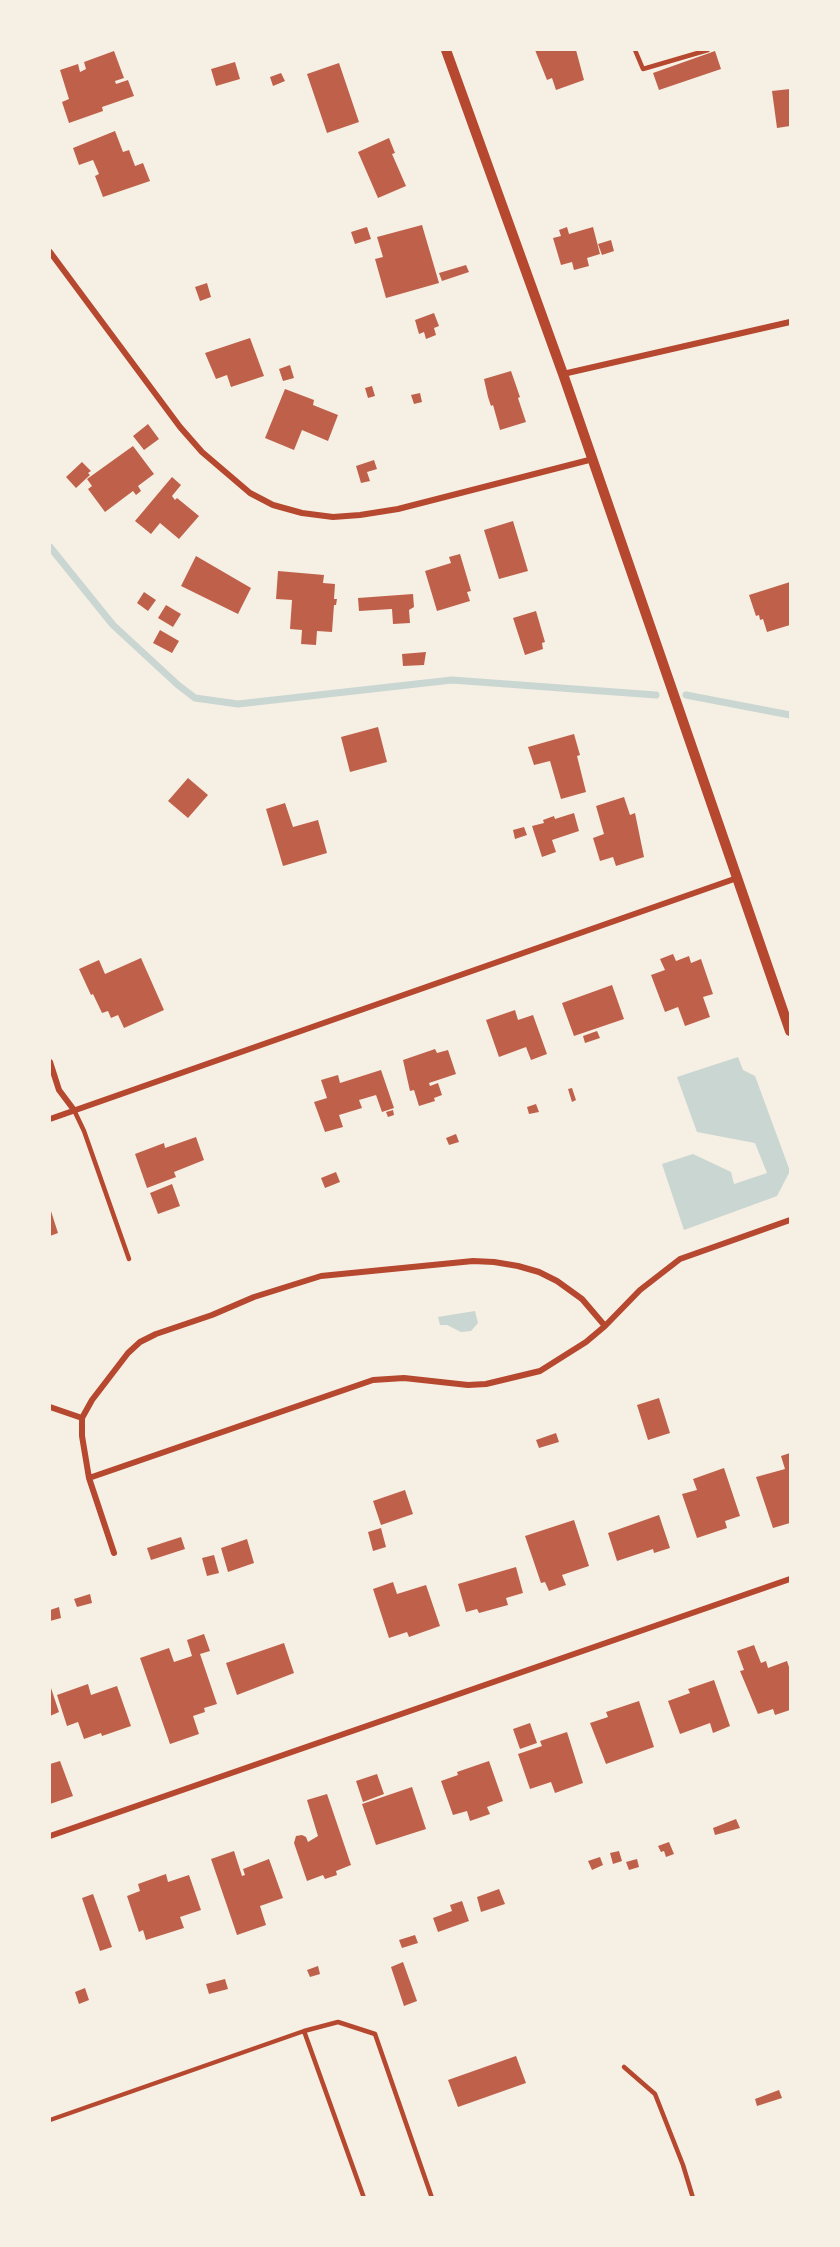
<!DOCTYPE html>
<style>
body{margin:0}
#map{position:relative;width:840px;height:2247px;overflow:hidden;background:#f6efe4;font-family:"Public Sans",sans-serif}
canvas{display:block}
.frame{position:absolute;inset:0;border:51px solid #f6efe4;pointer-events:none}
</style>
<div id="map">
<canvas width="840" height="2247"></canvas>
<div class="frame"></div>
</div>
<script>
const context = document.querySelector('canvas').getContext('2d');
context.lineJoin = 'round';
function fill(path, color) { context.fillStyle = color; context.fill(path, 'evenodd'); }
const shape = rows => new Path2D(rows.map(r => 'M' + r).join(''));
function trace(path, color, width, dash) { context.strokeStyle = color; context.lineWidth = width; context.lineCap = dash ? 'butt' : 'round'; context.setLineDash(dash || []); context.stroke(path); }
const water = shape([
 [738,1057,743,1070,755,1076,790,1171,777,1196,684,1230,662,1164,693,1154,731,1172,734,1184,767,1173,755,1143,697,1132,677,1077],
 [475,1311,478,1323,471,1331,461,1332,447,1325,440,1325,438,1317]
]);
const stream = shape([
 [50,547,113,625,178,685,195,698,238,704,452,680,656,695],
 [686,695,790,715]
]);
const building = shape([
 [535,50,576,50,584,80,556,90,552,78,547,80],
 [114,51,124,78,115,81,116,84,128,80,134,96,102,107,103,111,69,123,62,102,69,99,60,70,78,64,80,72,86,69,84,62],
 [715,51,721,69,659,90,653,73],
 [235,62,240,79,216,86,211,69],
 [339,63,359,122,327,133,307,74],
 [281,73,285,81,273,86,270,77],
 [790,89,790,126,777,128,772,91],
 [115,131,123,152,129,150,135,166,143,163,150,181,103,197,95,176,99,174,93,160,79,165,73,148],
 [389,138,395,153,392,154,406,186,378,198,358,152],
 [422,225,439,283,386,298,375,259,383,257,377,237],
 [367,227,371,239,355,244,351,232],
 [567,227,569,234,593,227,600,254,587,258,589,266,574,270,572,262,561,265,553,238,561,236,559,230],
 [611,240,614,251,602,255,598,244],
 [466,265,469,272,442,281,439,273],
 [207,283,211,297,200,301,195,287],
 [434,313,439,326,434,328,436,335,426,339,424,332,419,334,415,320],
 [250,338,264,376,231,387,227,375,216,379,205,353],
 [290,365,294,378,283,381,279,369],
 [511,371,520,397,518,398,526,422,500,430,493,405,491,406,488,397,484,379],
 [372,386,375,396,368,398,365,388],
 [285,389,314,400,313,405,338,415,328,441,302,430,294,450,265,438],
 [420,393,422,402,414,404,411,395],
 [148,424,159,439,144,450,133,436],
 [133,446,154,474,138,486,141,491,136,495,133,491,105,512,88,489,92,486,87,479],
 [374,460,377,469,367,472,370,481,361,483,356,466],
 [82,462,91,471,88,473,90,475,76,488,66,477],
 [172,477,181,485,172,496,175,500,177,498,199,516,179,539,160,523,151,534,135,521],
 [513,521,528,571,499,579,484,530],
 [460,554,471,591,467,592,470,601,437,611,425,571,451,563,449,557],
 [196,556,251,588,238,614,181,586],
 [278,571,324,575,323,583,335,584,334,599,337,599,336,605,334,605,332,632,317,631,316,645,301,644,302,630,290,629,292,600,276,599],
 [790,582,790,625,767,632,763,619,760,620,759,615,756,616,749,595],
 [144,592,156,600,148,611,137,603],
 [413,594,414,607,409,610,410,623,393,624,392,609,359,611,358,598],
 [166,605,181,614,173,627,158,618],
 [536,611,545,642,542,643,543,649,525,655,513,618],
 [160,630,179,641,172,653,153,643],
 [426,652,424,665,403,666,402,654],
 [378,727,387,762,350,772,341,737],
 [574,734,580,755,577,756,586,792,561,799,550,761,534,765,528,747],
 [188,778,208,795,188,818,168,801],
 [624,797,630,815,635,813,644,857,616,866,613,857,600,861,593,838,604,834,596,806],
 [285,803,293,827,318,820,327,853,283,866,266,809],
 [574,813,579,831,552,840,556,852,542,857,532,826,544,823,543,820,554,816,555,819],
 [524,827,527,835,515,839,513,830],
 [673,954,676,961,689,956,691,963,701,959,713,994,703,997,710,1017,685,1026,678,1007,665,1012,651,975,665,970,660,959],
 [141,958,164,1010,124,1028,118,1015,111,1018,108,1011,102,1013,93,994,91,995,79,969,99,960,105,974],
 [612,985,624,1019,574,1036,562,1003],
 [515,1010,518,1020,533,1015,547,1054,531,1060,526,1047,499,1057,486,1020],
 [597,1031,600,1038,585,1043,583,1036],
 [435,1049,437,1053,448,1050,456,1074,429,1083,430,1086,438,1083,442,1095,434,1098,435,1101,419,1106,414,1090,410,1091,403,1060],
 [381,1070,394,1108,382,1112,376,1095,359,1100,362,1108,339,1115,343,1127,325,1132,314,1102,327,1098,321,1080,338,1075,340,1083],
 [572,1088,576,1100,572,1102,568,1089],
 [536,1104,539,1112,529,1114,527,1107],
 [393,1110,394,1115,388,1117,386,1112],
 [456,1134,459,1142,449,1145,446,1138],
 [196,1137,204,1160,174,1172,176,1177,147,1188,135,1154,164,1143,165,1148],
 [336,1172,340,1182,325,1188,321,1178],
 [172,1184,180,1206,158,1214,150,1193],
 [50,1208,58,1233,50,1236],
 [659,1398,670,1433,648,1440,637,1405],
 [556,1433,559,1442,539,1448,536,1440],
 [790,1453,790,1523,773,1528,756,1477,785,1469,781,1456],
 [724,1468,740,1516,725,1521,727,1528,697,1538,682,1494,697,1490,693,1479],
 [405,1490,413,1514,381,1525,373,1501],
 [659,1515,670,1548,654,1553,653,1549,617,1561,608,1533],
 [574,1520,589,1566,562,1575,566,1585,549,1591,545,1582,541,1583,525,1536],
 [381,1528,386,1547,373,1551,368,1532],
 [181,1537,185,1549,151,1560,147,1548],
 [247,1539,254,1563,228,1572,221,1548],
 [214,1555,219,1573,207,1576,202,1558],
 [516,1567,523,1593,506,1598,508,1605,479,1613,477,1609,466,1612,458,1584],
 [393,1582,397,1594,426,1585,440,1626,409,1637,407,1632,389,1638,373,1589],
 [90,1594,92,1603,77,1607,74,1599],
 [59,1607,61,1618,50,1621,50,1610],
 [204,1634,210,1651,200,1654,217,1704,204,1708,205,1712,193,1716,199,1734,170,1744,140,1658,169,1648,174,1662,192,1656,187,1640],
 [284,1643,294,1673,237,1695,226,1663],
 [754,1645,761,1663,766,1661,768,1668,787,1661,790,1670,790,1710,775,1715,773,1709,758,1714,740,1671,744,1670,737,1651],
 [714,1680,730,1726,713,1733,710,1723,680,1734,668,1701,690,1693,688,1689],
 [88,1684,91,1695,117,1686,131,1726,102,1736,101,1733,84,1739,78,1722,67,1726,57,1695],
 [50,1685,59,1712,50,1716],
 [639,1701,654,1747,606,1764,590,1723,608,1717,606,1712],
 [530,1723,537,1743,520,1749,513,1729],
 [567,1732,583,1783,555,1793,551,1782,530,1789,518,1754,542,1746,540,1741],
 [60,1761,73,1796,50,1804,50,1764],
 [489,1761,503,1801,487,1807,490,1814,470,1821,467,1811,453,1815,441,1781,458,1775,457,1772],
 [377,1774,384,1794,363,1802,356,1781],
 [412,1787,426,1829,376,1845,362,1804],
 [327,1794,351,1865,336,1871,337,1875,325,1879,323,1875,307,1881,294,1843,296,1836,302,1835,306,1837,308,1842,318,1836,307,1800],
 [736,1819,740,1828,715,1835,713,1828],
 [669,1842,674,1854,666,1857,664,1851,661,1852,658,1846],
 [234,1851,242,1876,245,1875,243,1869,269,1859,283,1898,260,1906,266,1925,237,1935,211,1859],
 [619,1851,622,1861,613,1864,610,1853],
 [600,1857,603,1865,592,1870,588,1861],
 [637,1859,639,1867,629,1870,626,1862],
 [166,1874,168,1882,189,1875,201,1910,180,1917,184,1928,146,1940,143,1930,139,1932,127,1896,140,1891,138,1884],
 [499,1889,505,1904,481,1912,477,1897],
 [93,1894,112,1947,100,1951,82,1898],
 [462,1901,469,1921,438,1932,433,1918,452,1911,450,1905],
 [415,1935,418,1943,402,1948,399,1940],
 [403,1962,417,2001,404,2006,391,1967],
 [318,1966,320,1974,310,1977,307,1970],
 [225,1979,228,1989,209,1994,206,1984],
 [85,1988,89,2000,79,2004,75,1992],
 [516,2056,526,2083,458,2107,448,2080],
 [779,2090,782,2098,757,2106,755,2099]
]);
const service = shape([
 [635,50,643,69,708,50],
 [74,1110,84,1131,129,1259],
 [304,2031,364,2198],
 [624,2067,655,2094,683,2165,693,2198],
 [50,2120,304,2031,338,2022,375,2034,432,2198]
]);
const minor = shape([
 [50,252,180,427,202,452,250,493,273,505,302,513,333,517,360,515,398,509,593,459],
 [563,374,790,322],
 [50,1062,59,1090,74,1110],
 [50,1119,737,878],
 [50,1407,82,1418],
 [89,1478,373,1380,404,1378,468,1385,486,1384,540,1371,586,1342,605,1326,640,1290,680,1259,790,1220],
 [114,1553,89,1478,82,1436,82,1418,92,1400,128,1353,140,1342,156,1334,212,1315,254,1297,321,1276,473,1261,494,1262,518,1266,539,1272,557,1281,582,1299,605,1326],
 [50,1836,790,1579]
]);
const tertiary = shape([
 [446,50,563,374,790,1031]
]);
fill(water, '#c9d6d2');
trace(stream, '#c9d6d2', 7);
fill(building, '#bf614a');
trace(service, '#b5482f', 4.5);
trace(minor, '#b5482f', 6);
trace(tertiary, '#b5482f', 10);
</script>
